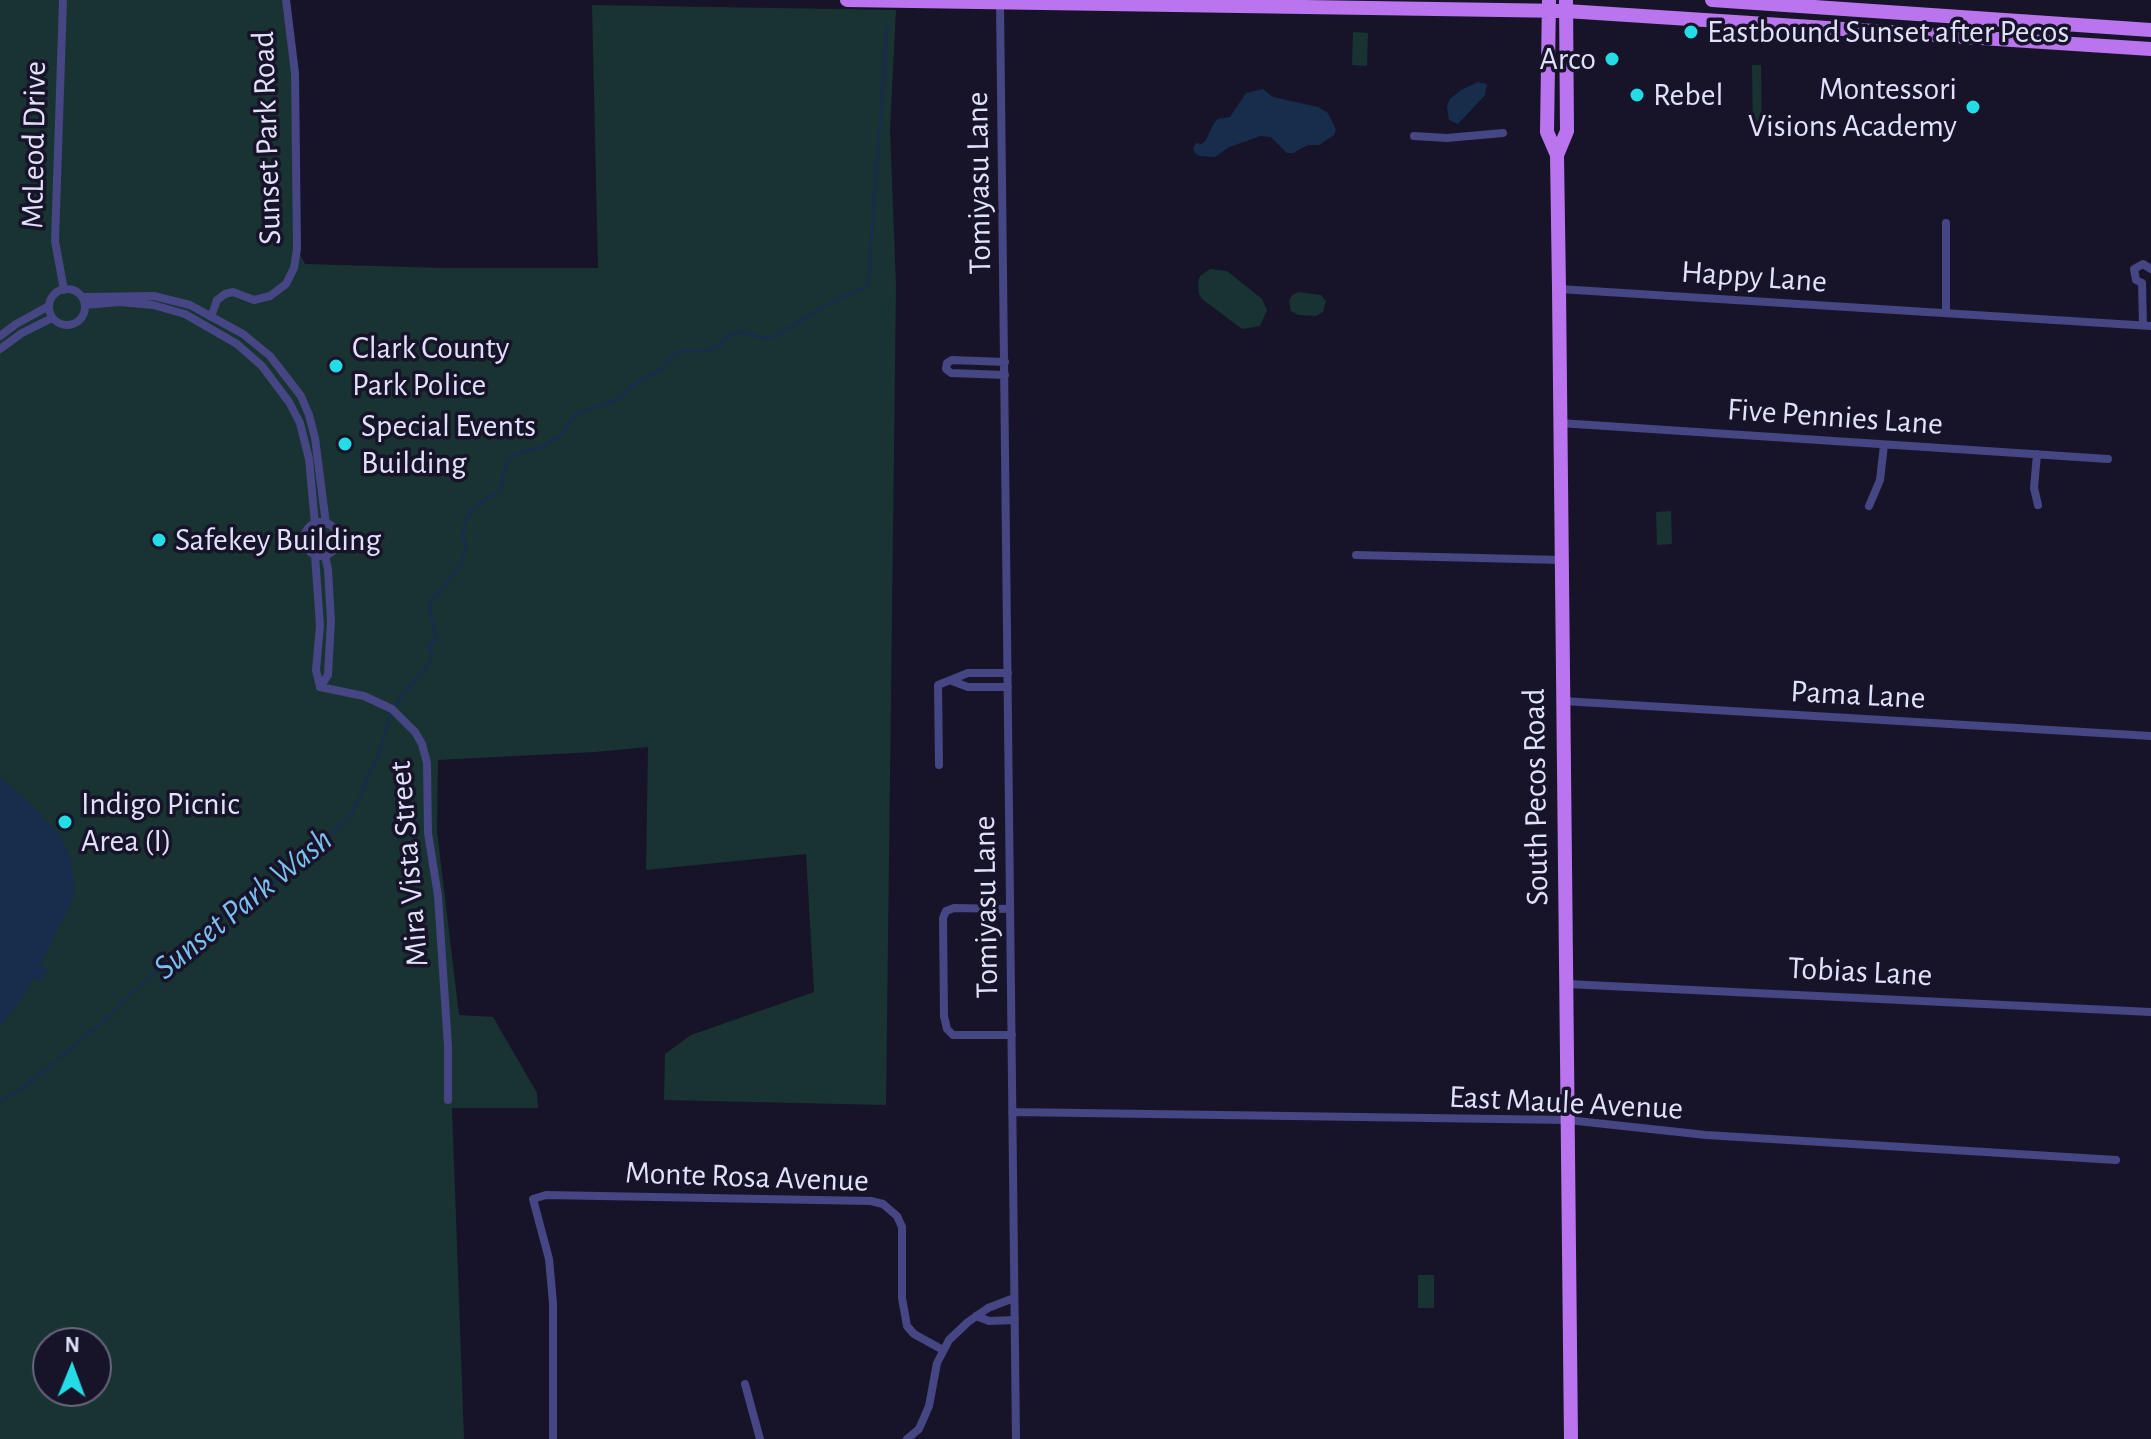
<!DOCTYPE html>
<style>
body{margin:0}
#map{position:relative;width:2151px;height:1439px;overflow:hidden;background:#17142a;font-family:"Alegreya Sans",sans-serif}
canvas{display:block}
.north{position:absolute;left:32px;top:1327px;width:80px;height:80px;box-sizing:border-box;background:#17142a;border:2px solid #68667e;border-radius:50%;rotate:1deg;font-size:22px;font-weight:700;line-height:32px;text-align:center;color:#e2e1fb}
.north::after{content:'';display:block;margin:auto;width:28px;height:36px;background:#24dce5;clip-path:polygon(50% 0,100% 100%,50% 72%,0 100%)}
</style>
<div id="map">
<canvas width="2151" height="1439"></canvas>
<div class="north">N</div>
</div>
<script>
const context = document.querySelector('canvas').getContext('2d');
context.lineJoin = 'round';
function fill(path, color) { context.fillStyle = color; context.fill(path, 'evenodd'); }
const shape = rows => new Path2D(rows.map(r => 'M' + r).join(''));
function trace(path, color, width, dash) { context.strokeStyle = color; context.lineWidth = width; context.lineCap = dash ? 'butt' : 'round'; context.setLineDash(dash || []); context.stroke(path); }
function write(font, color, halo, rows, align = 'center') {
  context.font = font + ' "Alegreya Sans",sans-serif'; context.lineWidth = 7; context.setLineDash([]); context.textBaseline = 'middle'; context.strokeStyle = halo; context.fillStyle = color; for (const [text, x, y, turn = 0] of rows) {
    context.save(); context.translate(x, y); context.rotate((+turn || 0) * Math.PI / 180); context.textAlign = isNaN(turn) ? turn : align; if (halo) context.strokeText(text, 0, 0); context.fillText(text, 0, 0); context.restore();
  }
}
const green = shape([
 [0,0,284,0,283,12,292,50,297,249,305,264,445,268,598,268,592,5,896,10,890,129,896,286,886,1105,664,1100,665,1054,691,1035,814,992,806,854,646,870,648,747,595,752,438,760,437,831,459,1015,493,1017,537,1093,538,1108,452,1108,464,1439,0,1439],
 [48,1343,96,1343,96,1391,48,1391],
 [1353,32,1368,33,1367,66,1352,65],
 [1752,65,1761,65,1762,138,1753,137],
 [1210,269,1227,271,1262,299,1267,310,1260,326,1242,329,1202,299,1199,294,1198,282,1200,276],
 [1299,292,1321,295,1326,301,1323,312,1316,316,1298,315,1291,311,1289,301,1292,295],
 [1671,511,1672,544,1657,545,1656,512],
 [1418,1275,1434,1275,1434,1308,1418,1308]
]);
const water = shape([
 [1478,82,1487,84,1485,95,1458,124,1449,120,1447,106,1450,99,1461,90],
 [1263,89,1273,97,1318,107,1328,113,1336,130,1334,135,1319,145,1308,145,1293,153,1287,153,1271,137,1261,136,1229,147,1215,157,1200,156,1195,153,1193,148,1196,143,1202,144,1206,140,1214,123,1218,119,1230,117,1246,93],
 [0,777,29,802,61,836,71,859,75,889,71,904,39,968,43,966,48,969,41,982,34,978,22,999,0,1027]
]);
const stream = shape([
 [0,1102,27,1085,106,1019,136,989,196,936,294,869,352,814,381,748,392,709,432,659,432,651,428,647,436,640,436,634,429,609,431,601,462,564,466,548,463,535,465,522,472,509,500,490,505,467,510,459,517,454,543,447,560,436,576,414,617,400,645,376,664,369,668,360,678,352,711,350,733,333,746,332,761,338,772,338,827,305,868,286,887,27]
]);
const minor = shape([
 [63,0,55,241,64,290],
 [1000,2,1016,1439],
 [1414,136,1447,138,1503,133],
 [1946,223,1946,313],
 [2142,283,2143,325],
 [2142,283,2136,280,2134,269,2143,264,2151,269],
 [1559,289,2151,326],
 '49 307a18 18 0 1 1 36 0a18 18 0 1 1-36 0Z',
 [82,297,154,296,190,305,243,334,270,356,301,396,309,415,315,438,326,524],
 [85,305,120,302,153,305,185,314,237,344,262,366,289,402,300,423,309,459,315,524],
 [211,317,217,300,225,294,233,292,254,300,270,296,286,284,294,268,297,249,295,73,286,0],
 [0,336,16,324,49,306],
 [0,349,22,333,52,318],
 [1005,362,952,360,947,363,946,369,951,373,1005,375],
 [1560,423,2108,459],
 [2037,454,2034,488,2038,505],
 [1869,506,1880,480,1884,445],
 '304 539a17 17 0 1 1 34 0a17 17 0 1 1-34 0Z',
 [315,555,320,626,316,670,320,687],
 [1356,555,1561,560],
 [952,681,968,687,1008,687],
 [320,687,364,696,392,709,415,732,422,744,427,763,428,833,438,896,448,1046,448,1100],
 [320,687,328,675,331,621,328,569,325,556],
 [1563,701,2151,736],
 [939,765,938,685,968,673,1008,673],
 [1010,909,954,908,946,911,943,918,944,1016,947,1029,953,1035,1012,1035],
 [1567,984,2151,1012],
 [1012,1112,1568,1120,1706,1135,2116,1160],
 [976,1316,989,1321,1015,1320],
 [745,1384,760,1439],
 [553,1439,553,1303,549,1259,533,1199,546,1195,871,1201,883,1204,897,1216,902,1227,902,1298,907,1326,914,1334,943,1350],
 [907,1439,919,1429,929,1406,937,1363,949,1340,968,1322,988,1308,1014,1298]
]);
const primary = shape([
 [847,0,1566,11,2151,49],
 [1549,0,1547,132,1557,155,1559,289,1571,1439],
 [1712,0,2151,30],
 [1557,155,1567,131,1566,0]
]);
const markers = [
 [1691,32,8,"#24dce5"],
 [1612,59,8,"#24dce5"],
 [1637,95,8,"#24dce5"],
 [1973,107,8,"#24dce5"],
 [336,366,8,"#24dce5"],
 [345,444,8,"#24dce5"],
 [159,540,8,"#24dce5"],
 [65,822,8,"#24dce5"]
];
const poiNames = [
 ["Eastbound Sunset after Pecos",1707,32],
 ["Arco",1596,59,"right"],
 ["Montessori",1957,89,"right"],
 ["Visions Academy",1957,126,"right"],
 ["Rebel",1653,95],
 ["Clark County",352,348],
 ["Park Police",352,385],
 ["Special Events",361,426],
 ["Building",361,463],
 ["Safekey Building",175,540],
 ["Indigo Picnic",81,804],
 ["Area (I)",81,841]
];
const streetNames = [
 ["Sunset Park Road",267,138,-92],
 ["McLeod Drive",34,145,-89],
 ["Tomiyasu Lane",979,183,-91],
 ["Happy Lane",1754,277,4],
 ["Five Pennies Lane",1835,417,4],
 ["Pama Lane",1858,695,3],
 ["South Pecos Road",1536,797,-91],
 ["Mira Vista Street",409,864,-95],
 ["Tomiyasu Lane",986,907,-91],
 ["Tobias Lane",1860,972,3],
 ["East Maule Avenue",1566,1103,3],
 ["Monte Rosa Avenue",747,1177,2]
];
const waterNames = [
 ["Sunset Park Wash",243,904,-39]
];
fill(green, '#183331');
fill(water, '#162e4c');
trace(stream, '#162e4c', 3);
trace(minor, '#454683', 8);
trace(primary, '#ba75ee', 14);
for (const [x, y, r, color] of markers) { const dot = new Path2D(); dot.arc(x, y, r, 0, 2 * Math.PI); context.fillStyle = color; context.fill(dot); trace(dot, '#17142a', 3); }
write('32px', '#e2e1fb', '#17142a', poiNames, 'left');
write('32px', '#e2e1fb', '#17142a', streetNames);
write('italic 34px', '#7bc0ef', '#17142a', waterNames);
</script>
